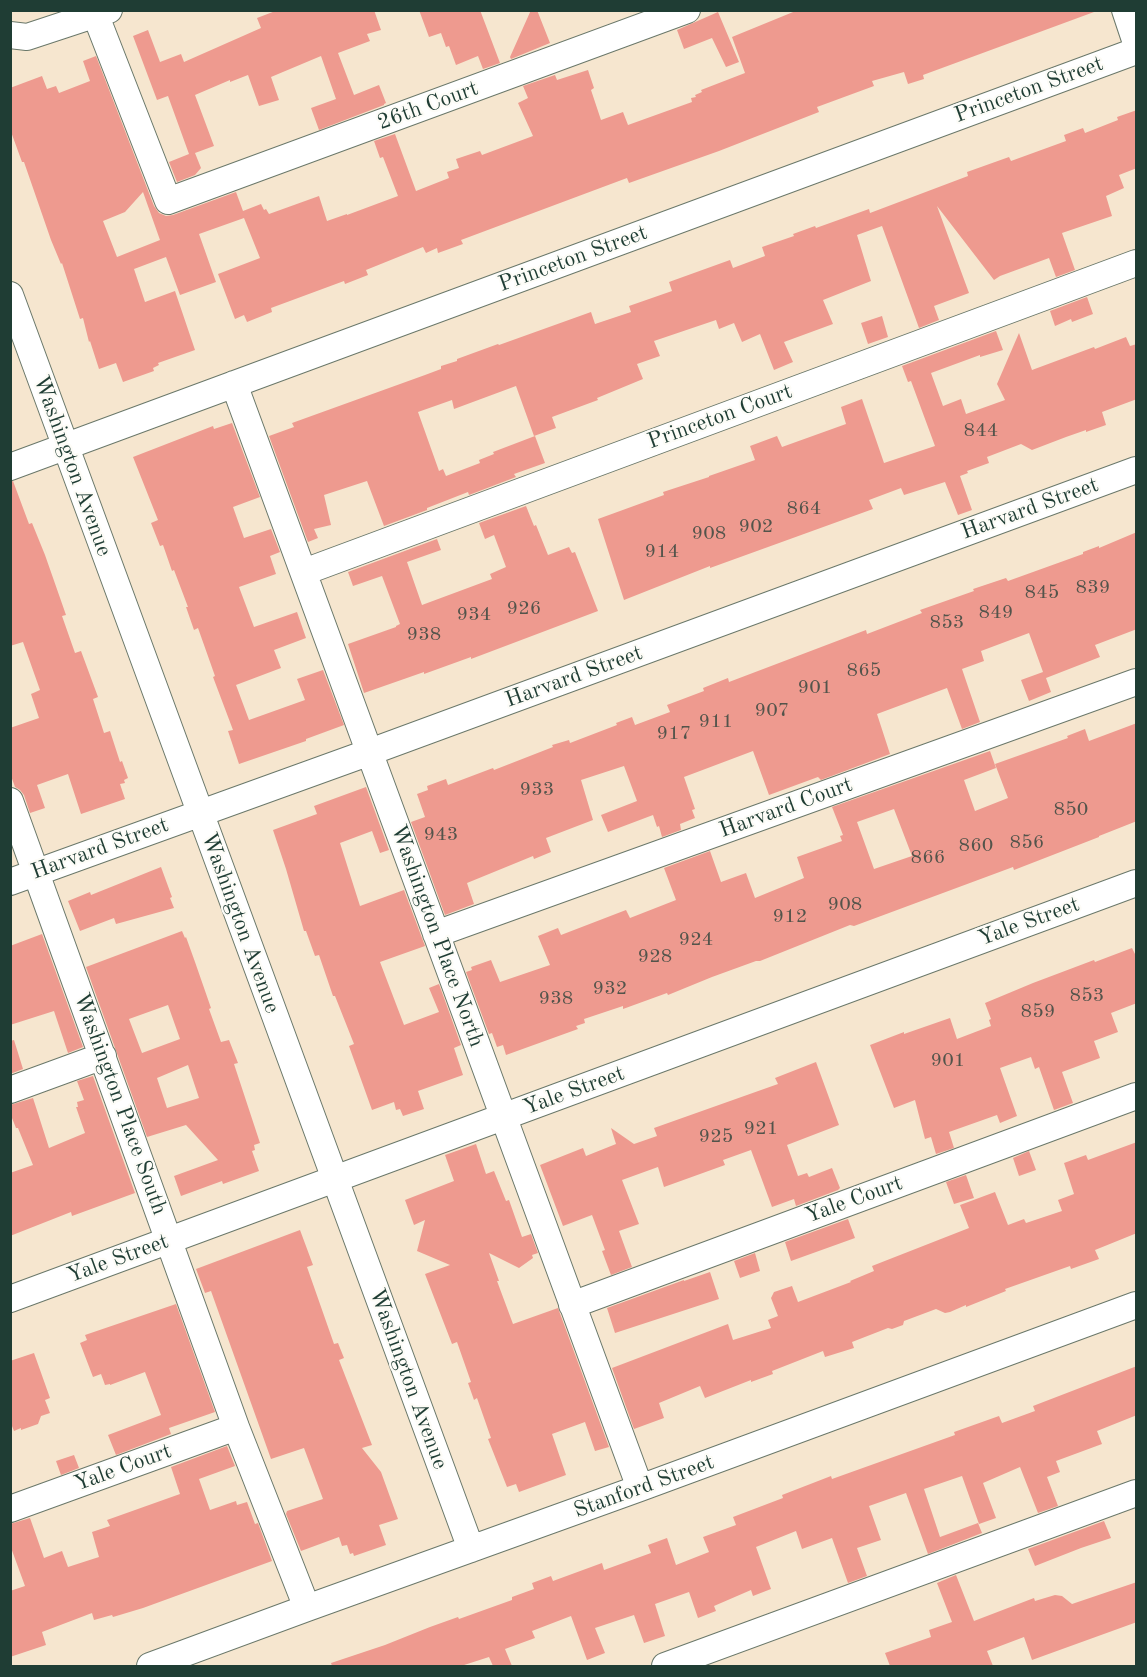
<!DOCTYPE html>
<style>
body{margin:0}
#map{position:relative;width:1147px;height:1677px;overflow:hidden;background:#f6e6cf;font-family:"Old Standard TT",serif}
canvas{display:block}
.frame{position:absolute;inset:0;border:12px solid #1f3d34;pointer-events:none}
</style>
<div id="map">
<canvas width="1147" height="1677"></canvas>
<div class="frame"></div>
</div>
<script>
const context = document.querySelector('canvas').getContext('2d');
context.lineJoin = 'round';
function fill(path, color) { context.fillStyle = color; context.fill(path, 'evenodd'); }
const shape = rows => new Path2D(rows.map(r => 'M' + r).join(''));
function trace(path, color, width, dash) { context.strokeStyle = color; context.lineWidth = width; context.lineCap = dash ? 'butt' : 'round'; context.setLineDash(dash || []); context.stroke(path); }
function write(font, color, halo, rows, align = 'center') {
  context.font = font + ' "Old Standard TT",serif'; context.lineWidth = 4.5; context.setLineDash([]); context.textBaseline = 'middle'; context.strokeStyle = halo; context.fillStyle = color; for (const [text, x, y, turn = 0] of rows) {
    context.save(); context.translate(x, y); context.rotate((+turn || 0) * Math.PI / 180); context.textAlign = isNaN(turn) ? turn : align; if (halo) context.strokeText(text, 0, 0); context.fillText(text, 0, 0); context.restore();
  }
}
const building = shape([
 [278,10,374,10,381,30,367,34,370,41,338,53,354,95,379,85,386,103,384,104,384,105,319,130,311,108,336,99,321,56,271,77,279,100,259,106,248,75,230,82,230,80,195,95,214,146,195,153,201,168,195,175,177,182,169,162,189,154,168,96,157,100,133,36,148,30,160,62,181,54,184,62,261,28,257,18],
 [419,10,480,10,500,63,483,69,478,56,456,65,449,46,446,47,441,33,429,37],
 [531,10,537,10,550,43,511,59,510,57],
 [798,10,1094,10,1094,12,923,75,924,79,908,84,904,72,872,81,874,86,817,107,819,112,719,151,629,183,627,178,461,240,463,244,438,253,437,248,426,253,423,247,366,270,368,275,345,284,344,281,271,308,272,312,247,322,244,315,235,319,218,274,260,258,244,218,199,234,216,282,180,295,166,257,134,269,145,302,175,291,195,350,158,363,159,365,153,368,154,371,123,382,116,363,99,369,90,341,89,342,83,318,80,319,62,263,61,264,51,240,24,162,22,162,10,129,10,88,42,76,47,89,56,86,59,93,90,81,83,61,96,56,154,206,159,213,166,216,173,215,236,192,243,211,261,204,264,210,266,209,269,214,319,196,327,221,347,214,347,215,398,196,383,157,380,158,374,141,395,134,416,191,449,178,447,172,459,168,456,159,480,151,482,155,533,136,518,103,528,98,523,86,555,75,557,80,588,70,594,88,591,90,601,120,623,112,628,125,692,102,691,98,696,97,695,95,702,92,701,90,745,73,732,37],
 [143,192,160,240,117,257,103,221,125,212],
 [718,12,739,62,726,67,712,38,684,49,677,30],
 [1137,110,1137,168,1119,175,1124,188,1106,196,1112,216,1062,233,1075,270,1056,277,1049,258,1000,276,994,280,937,206,969,293,934,306,939,320,919,328,882,226,857,235,871,281,823,300,833,324,784,342,793,362,774,370,760,334,742,342,734,323,719,329,716,320,654,341,660,356,637,364,643,379,597,398,598,400,552,417,556,428,534,436,516,386,454,409,452,400,418,412,439,471,443,469,446,476,480,463,479,460,494,454,493,452,535,436,545,463,514,474,516,477,469,495,468,492,427,508,427,510,384,526,367,481,324,495,331,525,314,529,318,538,308,542,269,436,294,427,292,423,425,375,441,369,441,366,457,361,457,359,498,344,499,345,591,312,595,324,631,312,629,306,672,291,669,282,730,260,733,268,765,256,762,247,794,236,793,234,815,226,816,228,869,209,870,213,968,176,967,172,1009,157,1011,161,1066,141,1064,135,1083,128,1085,133,1118,120,1117,117],
 [1087,297,1093,314,1072,322,1071,319,1055,326,1050,311],
 [882,316,888,337,868,344,861,323],
 [996,331,1003,350,980,357,980,355,931,373,943,406,961,399,966,414,1005,400,997,384,1019,333,1032,370,1094,347,1095,349,1126,337,1130,346,1137,344,1137,399,1102,412,1106,425,1086,432,1086,430,1066,437,1032,450,1021,444,987,457,989,463,967,471,968,473,960,476,972,510,958,515,945,482,904,495,901,488,869,500,873,509,710,568,710,566,624,600,598,519,664,495,663,492,709,477,709,476,755,460,750,446,777,436,782,447,846,424,841,407,862,399,884,463,935,446,911,381,908,382,902,366],
 [232,423,260,497,233,507,244,538,271,529,280,552,270,556,276,574,239,587,254,627,297,612,306,638,274,650,281,668,236,685,249,720,305,700,297,679,323,670,344,725,306,739,306,741,239,764,228,731,233,730,213,677,215,676,198,628,194,630,186,607,188,607,174,570,172,571,163,545,160,546,151,523,158,520,133,457,213,426,214,429],
 [13,481,29,524,32,523,45,555,66,615,62,616,75,653,81,651,98,697,93,699,104,733,110,731,120,762,122,761,128,778,124,780,125,783,120,784,125,799,81,814,68,774,37,785,45,808,30,813,24,795,20,790,15,787,10,773,10,728,39,718,31,694,40,690,23,642,10,646,10,482],
 [526,506,534,526,536,525,548,555,569,547,572,553,575,552,598,611,471,659,471,657,424,674,424,672,364,693,348,644,396,627,396,626,400,624,382,576,353,586,348,572,437,539,441,550,407,562,422,605,492,579,490,574,506,567,494,535,485,539,479,523],
 [1137,532,1137,629,1095,645,1100,657,1046,678,1051,692,1029,701,1021,680,1043,672,1029,633,981,651,984,661,962,669,980,722,962,729,947,688,877,714,890,754,821,780,818,777,769,795,753,751,684,777,695,809,692,810,695,818,680,824,681,830,662,837,659,826,657,827,653,815,608,832,601,815,637,801,624,766,581,780,593,820,546,838,551,852,534,859,533,856,467,883,474,904,445,915,411,822,425,817,417,794,428,790,427,786,446,779,448,785,493,768,494,770,553,747,552,745,569,740,570,743,617,725,616,723,632,717,635,725,670,712,667,705,704,691,703,688,728,678,729,682,866,630,867,634,922,613,920,610,974,591,973,589,1006,578,1008,581,1083,554,1083,552,1099,546,1099,548],
 [1137,723,1137,821,1099,836,1099,837,1014,870,1013,867,854,926,850,925,760,961,756,961,712,977,668,995,667,993,623,1009,623,1006,584,1019,585,1023,576,1026,578,1029,506,1055,503,1045,497,1047,492,1033,489,1034,466,972,472,970,471,967,491,960,500,982,550,965,538,936,558,928,561,935,626,910,630,918,676,900,664,868,710,851,721,882,746,873,755,898,804,878,797,857,842,841,840,836,843,835,832,807,990,751,996,768,964,780,975,811,1008,798,995,764,1068,738,1067,736,1085,729,1089,741],
 [894,809,912,856,874,869,857,822],
 [366,787,389,850,380,853,372,831,340,843,360,906,404,890,425,946,380,962,404,1025,439,1012,429,988,439,984,461,1045,454,1048,463,1075,418,1091,424,1109,403,1116,400,1109,396,1110,394,1102,372,1110,349,1046,354,1044,335,996,333,996,319,955,315,956,306,931,304,931,286,869,273,830,317,814,314,806],
 [161,867,172,897,170,898,174,908,116,924,114,918,80,931,68,901,90,892,91,895],
 [182,931,185,938,186,937,195,962,211,1008,209,1009,221,1042,229,1040,238,1063,234,1064,260,1143,254,1145,255,1150,252,1151,259,1171,223,1184,222,1181,181,1196,174,1176,218,1160,186,1125,147,1137,86,967],
 [168,1005,180,1039,142,1053,129,1019],
 [188,1065,199,1098,167,1108,157,1078],
 [42,934,83,1047,68,1053,54,1011,10,1025,10,946],
 [1132,948,1137,958,1137,1003,1111,1013,1118,1032,1094,1041,1100,1058,1062,1072,1073,1103,1054,1110,1039,1067,1035,1069,1031,1057,1000,1068,1017,1116,1000,1123,997,1115,949,1132,954,1148,936,1154,931,1137,925,1139,915,1100,894,1108,870,1045,904,1032,904,1034,950,1018,957,1039,991,1026,989,1020,991,1019,985,1003,1033,983,1094,960,1095,962],
 [14,1040,23,1069,10,1074,10,1041],
 [816,1062,839,1125,787,1145,798,1176,807,1173,809,1177,832,1168,840,1188,838,1190,796,1206,794,1199,772,1207,751,1150,723,1160,725,1165,664,1187,658,1167,622,1180,639,1224,619,1231,632,1267,611,1275,602,1251,605,1250,592,1215,563,1226,540,1165,583,1148,586,1156,616,1144,611,1128,634,1144,657,1136,654,1128,778,1084,775,1078],
 [93,1076,135,1193,72,1216,71,1212,10,1236,10,1173,33,1165,18,1128,16,1128,10,1113,10,1105,33,1098,49,1148,85,1133,76,1107,78,1107,77,1102,84,1100,77,1081],
 [1137,1142,1137,1233,1095,1250,1099,1259,1071,1269,1070,1266,1005,1289,1006,1291,966,1307,966,1305,950,1312,945,1313,936,1309,904,1321,903,1325,892,1329,888,1328,852,1342,854,1348,825,1357,823,1351,772,1371,773,1374,751,1382,751,1380,705,1398,700,1386,659,1403,664,1418,634,1429,612,1368,728,1324,733,1340,771,1328,768,1320,778,1316,771,1298,774,1292,792,1286,798,1302,851,1282,850,1281,874,1271,872,1266,969,1228,960,1205,995,1192,1008,1225,1024,1219,1026,1223,1062,1211,1058,1200,1074,1194,1064,1163,1086,1155,1088,1160],
 [476,1144,486,1174,494,1171,506,1201,509,1200,522,1237,531,1234,538,1253,532,1255,533,1258,519,1268,489,1253,499,1281,497,1281,513,1324,558,1308,609,1447,595,1451,585,1422,552,1434,566,1475,519,1492,516,1484,507,1487,488,1439,491,1438,477,1398,474,1400,468,1383,471,1382,457,1342,452,1344,425,1274,450,1265,417,1251,425,1220,414,1225,405,1200,454,1181,445,1155],
 [1029,1151,1036,1170,1019,1176,1013,1158],
 [966,1175,974,1198,954,1204,946,1182],
 [848,1219,855,1238,791,1261,785,1242],
 [300,1230,313,1265,307,1267,334,1344,338,1343,344,1358,339,1360,372,1445,362,1448,381,1472,398,1519,379,1525,386,1545,354,1556,353,1553,350,1554,347,1545,342,1546,339,1537,301,1551,286,1514,287,1511,323,1499,304,1448,271,1459,211,1291,205,1293,196,1269],
 [755,1253,760,1271,740,1278,734,1261],
 [710,1272,719,1299,615,1333,607,1308,684,1280,684,1281],
 [176,1304,215,1412,169,1428,171,1434,116,1455,108,1435,161,1415,145,1372,110,1385,110,1384,105,1385,101,1374,93,1377,80,1343,87,1340,85,1335],
 [34,1353,50,1398,45,1400,50,1413,41,1416,38,1424,21,1430,21,1428,14,1431,10,1421,10,1361],
 [1137,1366,1137,1415,1097,1431,1102,1444,1056,1461,1060,1472,1047,1477,1058,1506,1038,1513,1020,1467,983,1483,996,1518,979,1524,962,1476,924,1489,940,1537,978,1523,982,1533,928,1554,906,1493,869,1506,881,1540,857,1548,867,1576,848,1583,832,1538,802,1549,796,1531,756,1547,771,1589,753,1596,751,1590,714,1606,716,1611,698,1618,689,1592,655,1604,665,1636,644,1643,634,1615,595,1628,605,1653,587,1660,571,1616,532,1631,535,1638,505,1649,512,1666,493,1666,489,1657,461,1666,332,1666,331,1663,385,1645,430,1627,458,1617,459,1619,512,1600,512,1597,534,1589,532,1583,551,1576,553,1581,602,1563,604,1570,651,1553,648,1545,667,1538,676,1565,709,1552,703,1537,736,1525,733,1517,783,1498,782,1495,831,1476,832,1479,955,1435,954,1432,999,1416,1002,1423,1035,1411,1033,1406],
 [227,1446,235,1466,199,1479,210,1510,236,1501,237,1505,247,1502,255,1524,258,1523,272,1561,143,1608,113,1617,112,1615,94,1620,92,1613,42,1632,46,1645,10,1657,10,1591,25,1586,10,1545,10,1524,30,1518,44,1558,62,1551,68,1567,99,1557,92,1532,110,1526,107,1520,180,1494,171,1467],
 [74,1455,79,1468,61,1475,56,1461],
 [1104,1521,1111,1538,1081,1548,1035,1566,1028,1549],
 [956,1575,974,1621,1034,1598,1035,1601,1055,1595,1062,1596,1072,1604,1137,1582,1137,1622,1032,1660,1024,1637,987,1651,993,1666,890,1666,885,1653,931,1637,929,1630,952,1622,937,1583]
]);
const minor = shape([
 [1125,10,1136,43],
 [96,16,168,201,687,10],
 [10,35,27,37,109,10],
 [10,295,471,1549],
 [234,384,640,1488],
 [10,467,1136,51],
 [304,572,1136,263],
 [10,801,236,1427,307,1608],
 [10,882,370,752,1136,470],
 [436,934,1136,682],
 [10,1090,103,1056],
 [10,1299,1136,883],
 [572,1305,1136,1096],
 [10,1509,236,1427],
 [150,1666,307,1608,640,1488,1136,1305],
 [665,1666,1136,1493]
]);
const numberNames = [
 ["844",981,431],
 ["864",804,509],
 ["902",756,527],
 ["908",709,534],
 ["914",662,552],
 ["839",1093,588],
 ["845",1042,593],
 ["926",524,609],
 ["849",996,613],
 ["934",474,615],
 ["853",947,623],
 ["938",424,635],
 ["865",864,671],
 ["901",815,688],
 ["907",772,711],
 ["911",716,722],
 ["917",674,734],
 ["933",537,790],
 ["850",1071,810],
 ["943",441,835],
 ["856",1027,843],
 ["860",976,846],
 ["866",928,858],
 ["908",845,905],
 ["912",790,917],
 ["924",696,940],
 ["928",655,957],
 ["932",610,989],
 ["853",1087,996],
 ["938",556,999],
 ["859",1038,1012],
 ["901",948,1061],
 ["921",761,1129],
 ["925",716,1137]
];
const streetNames = [
 ["Princeton Street",1029,90,-20],
 ["26th Court",428,106,-20],
 ["Princeton Street",573,259,-20],
 ["Princeton Court",720,417,-20],
 ["Washington Avenue",72,466,70],
 ["Harvard Street",1030,509,-20],
 ["Harvard Street",574,677,-20],
 ["Harvard Court",786,808,-20],
 ["Harvard Street",100,849,-20],
 ["Yale Street",1029,922,-20],
 ["Washington Avenue",240,923,70],
 ["Washington Place North",437,936,70],
 ["Yale Street",574,1091,-20],
 ["Washington Place South",120,1104,70],
 ["Yale Court",854,1200,-20],
 ["Yale Street",118,1259,-20],
 ["Washington Avenue",408,1379,70],
 ["Yale Court",123,1468,-20],
 ["Stanford Street",644,1487,-20]
];
fill(building, '#ee9a8f');
trace(minor, '#6a786a', 28);
trace(minor, '#fff', 26);
write('20px', '#53544b', null, numberNames);
write('22px', '#1f3d34', '#fdfcf7', streetNames);
</script>
